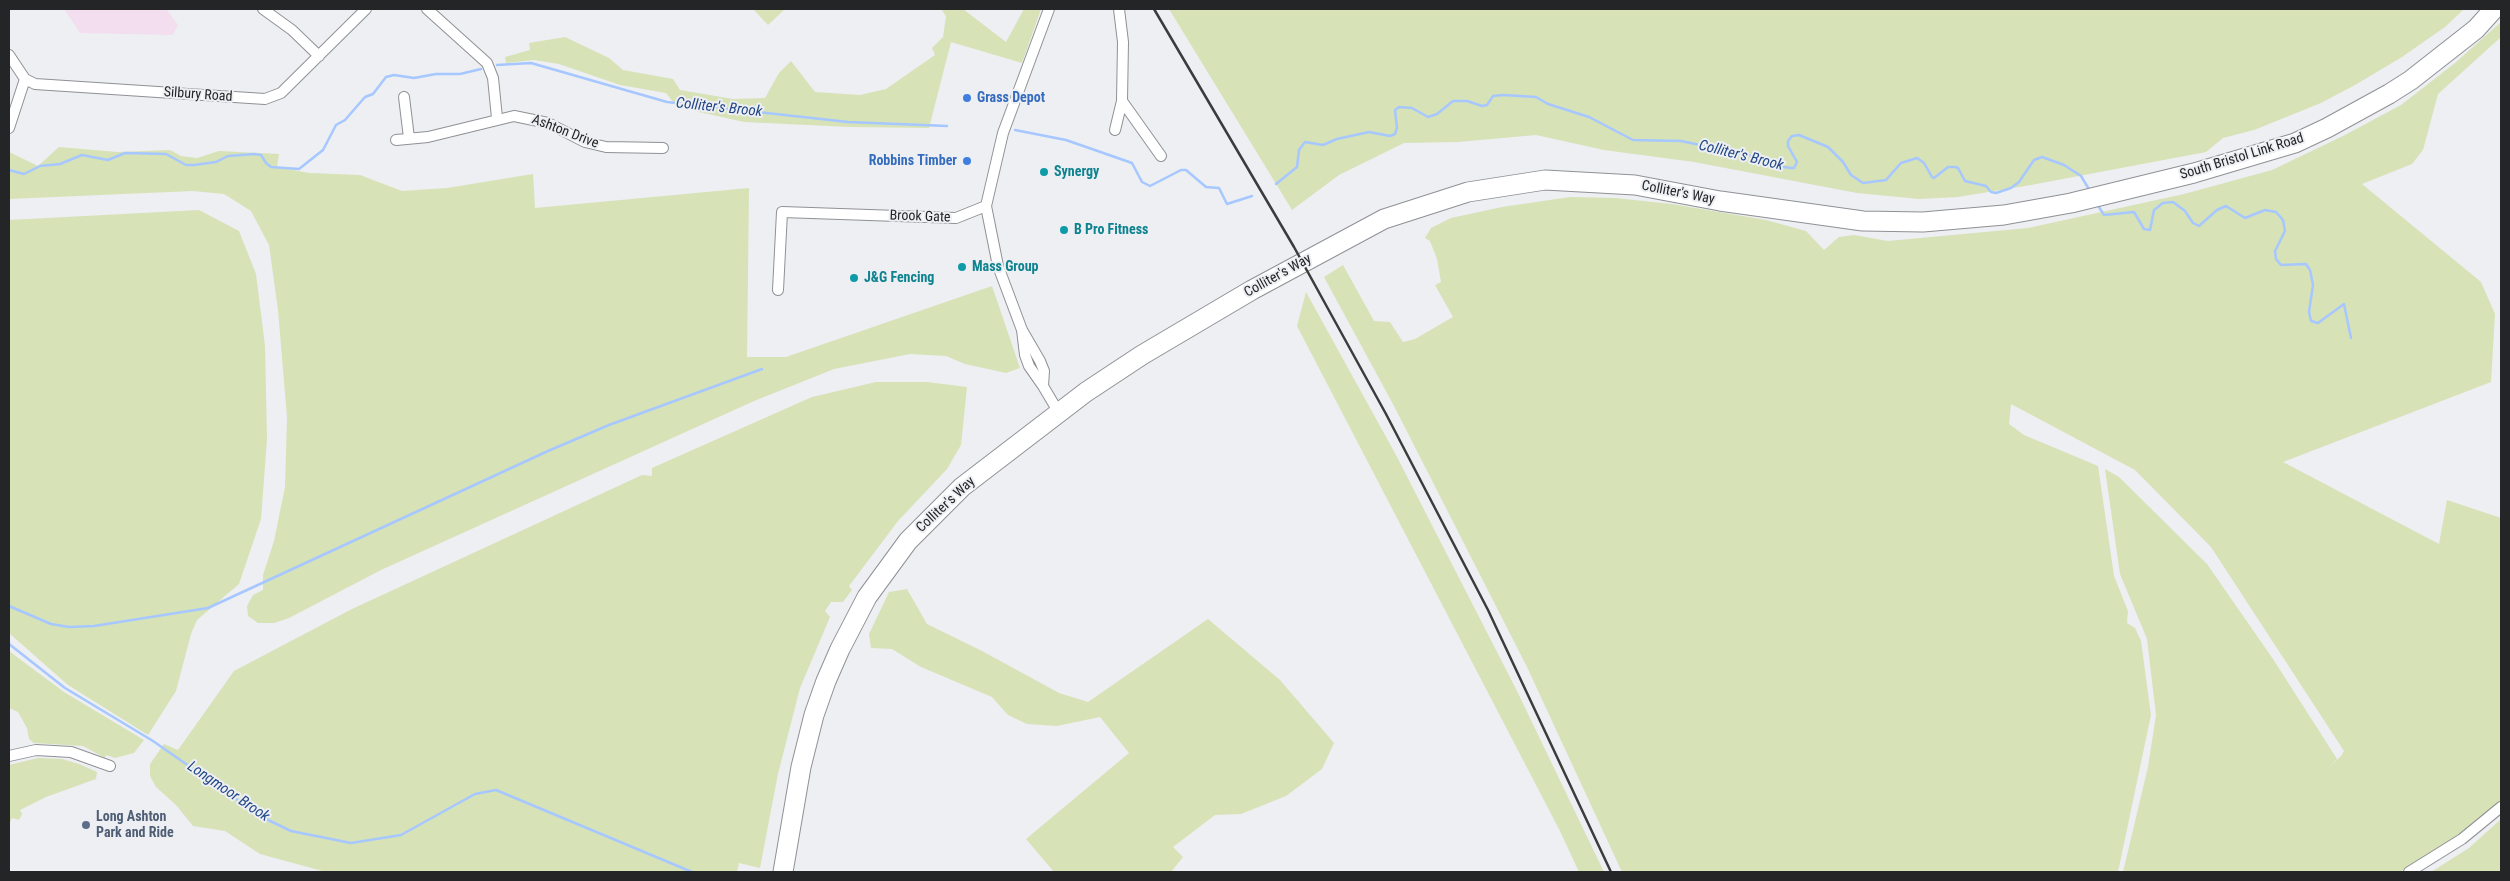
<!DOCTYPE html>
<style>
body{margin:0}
#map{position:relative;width:2510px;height:881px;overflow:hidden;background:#edeff3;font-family:"Roboto Condensed",sans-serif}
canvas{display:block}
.frame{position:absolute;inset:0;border:10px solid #242527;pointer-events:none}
</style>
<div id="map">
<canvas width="2510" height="881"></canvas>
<div class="frame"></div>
</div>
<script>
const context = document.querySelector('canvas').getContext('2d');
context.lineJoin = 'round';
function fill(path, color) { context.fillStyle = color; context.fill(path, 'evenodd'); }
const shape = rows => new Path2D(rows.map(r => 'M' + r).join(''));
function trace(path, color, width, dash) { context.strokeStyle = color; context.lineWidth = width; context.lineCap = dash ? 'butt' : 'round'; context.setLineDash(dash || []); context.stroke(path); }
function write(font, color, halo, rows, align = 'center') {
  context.font = font + ' "Roboto Condensed",sans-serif'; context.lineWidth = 4; context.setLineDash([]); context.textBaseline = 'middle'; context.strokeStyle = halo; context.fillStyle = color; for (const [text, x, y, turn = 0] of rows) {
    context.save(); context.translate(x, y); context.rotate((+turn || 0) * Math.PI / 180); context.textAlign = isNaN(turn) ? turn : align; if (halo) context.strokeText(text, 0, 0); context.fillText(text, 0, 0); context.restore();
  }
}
const education = shape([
 [64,9,166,9,178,25,173,35,80,33]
]);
const green = shape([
 [753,9,785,9,768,25],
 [941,9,963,9,1006,42,1024,9,1041,9,1022,63,951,42,929,128,850,127,744,122,677,107,666,93,620,85,559,64,534,60,506,63,505,57,530,50,529,43,565,37,609,58,623,70,673,79,680,90,733,99,765,98,779,73,791,61,815,92,860,95,886,89,935,55,932,48,943,37,946,16],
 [1169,9,2464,9,2445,27,2402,57,2355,85,2321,103,2254,130,2223,138,2206,152,2031,185,1958,197,1919,199,1857,193,1694,162,1604,150,1536,135,1458,142,1404,143,1339,175,1292,210],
 [2501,22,2501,37,2438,94,2423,150,2412,164,2362,184,2481,282,2495,314,2491,382,2283,462,2439,544,2447,500,2501,518,2501,800,2498,804,2449,843,2400,872,2123,872,2148,767,2156,715,2147,639,2120,574,2105,469,2119,477,2207,564,2273,659,2337,759,2326,770,2341,756,2344,751,2211,547,2135,470,2011,404,2009,424,2024,435,2098,466,2114,576,2128,611,2127,623,2135,628,2141,641,2151,715,2118,872,1622,872,1527,667,1394,406,1324,277,1343,265,1374,321,1390,322,1403,342,1415,339,1453,317,1435,285,1441,282,1437,259,1430,241,1425,238,1431,228,1451,218,1502,207,1570,197,1615,198,1672,204,1766,220,1806,231,1824,250,1839,237,1854,235,1888,241,2028,228,2184,194,2272,170,2345,135,2401,105,2455,63],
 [59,147,117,152,170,150,181,156,197,158,219,151,279,154,277,167,309,173,360,175,402,191,447,188,533,174,535,208,749,188,747,357,786,357,992,286,1020,368,1006,373,965,364,946,356,910,354,834,369,754,401,381,570,289,618,274,623,258,623,248,616,247,606,253,595,263,590,263,575,274,541,285,487,287,417,278,310,269,245,251,211,224,194,193,191,9,199,9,152,38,166],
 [199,210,239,231,256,274,265,346,267,439,261,519,239,584,197,620,191,634,176,691,148,735,68,685,9,633,9,220],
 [1306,292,1396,455,1516,689,1604,872,1579,872,1560,831,1297,326],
 [876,382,927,382,967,387,961,445,947,469,898,521,849,586,852,590,843,602,831,602,825,611,830,617,800,688,778,774,760,868,739,863,737,872,326,872,260,854,225,831,193,826,176,805,156,787,150,776,150,764,164,744,178,750,234,671,352,609,642,475,652,476,652,468,812,397],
 [907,589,927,624,982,651,1059,693,1088,702,1208,619,1280,680,1334,743,1322,769,1286,796,1241,814,1215,815,1173,847,1183,857,1171,872,1054,872,1026,839,1129,753,1100,717,1057,726,1027,724,1008,715,992,697,921,667,892,649,871,648,869,634,889,592],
 [9,651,64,692,144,740,134,753,115,758,106,755,105,758,83,746,34,743,29,739,27,728,18,712,9,708],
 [38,758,62,759,79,764,97,772,96,779,46,797,20,810,22,814,19,820,12,818,9,825,9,765],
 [2501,819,2501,872,2431,872,2469,848]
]);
const stream = shape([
 [497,65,531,63,667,102,848,122,947,126],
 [1015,130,1066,140,1132,163,1142,182,1150,186,1181,170,1186,170,1206,187,1219,188,1227,204,1252,196],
 [9,170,24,174,40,166,60,164,82,155,108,160,125,153,166,154,186,165,194,165,216,162,228,156,254,154,261,155,266,163,271,167,299,169,323,150,336,125,345,120,365,97,373,94,386,77,394,75,414,78,436,74,460,74,481,69],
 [1276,184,1297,167,1299,150,1305,142,1323,145,1337,139,1369,132,1390,136,1395,134,1397,128,1395,110,1399,107,1412,108,1428,117,1437,114,1453,101,1467,101,1482,106,1487,105,1493,96,1503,95,1536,97,1548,104,1589,117,1633,140,1681,141,1748,155,1776,166,1791,168,1794,168,1797,162,1788,146,1788,141,1792,136,1799,135,1828,147,1843,162,1851,175,1863,183,1886,180,1901,163,1917,158,1924,163,1932,177,1934,178,1948,167,1955,167,1958,168,1965,181,1986,186,1991,192,1996,193,2011,188,2019,182,2034,160,2042,157,2064,165,2081,176,2090,191],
 [2097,204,2104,215,2134,212,2144,229,2150,230,2154,210,2163,203,2173,202,2185,211,2193,223,2199,226,2217,210,2226,206,2245,218,2265,210,2276,212,2283,220,2285,231,2275,251,2276,259,2281,265,2306,264,2310,270,2313,285,2309,312,2311,321,2318,323,2344,304,2351,338],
 [9,606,51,624,69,627,94,626,208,608,548,451,609,425,762,369],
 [9,644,65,688,153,741,262,817,291,831,351,843,401,835,475,794,496,790,692,872]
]);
const street = shape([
 [263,9,292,30,319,56],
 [427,9,487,63,493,78,497,118],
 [9,55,25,79,35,84,265,99,281,93,366,9],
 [404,97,409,138],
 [1122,101,1161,156],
 [9,128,25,79],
 [1115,130,1122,101,1123,42,1119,9],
 [396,140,428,137,514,116,548,123,585,142,606,147,663,148],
 [778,290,782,212,956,218,986,206],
 [1022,330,1025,355,1029,366,1043,386,1044,371,1040,361,1022,330,998,266,986,206,1003,133,1049,9],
 [1043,386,1059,413],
 [9,756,36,750,71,752,110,766],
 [2409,872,2462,839,2501,807]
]);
const highway = shape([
 [783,872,801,767,814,715,826,681,840,649,867,597,908,541,962,487,1086,392,1142,355,1252,290,1384,219,1468,192,1545,180,1635,185,1720,201,1863,221,1923,222,2004,215,2071,203,2194,173,2295,143,2327,128,2389,94,2411,80,2476,29,2494,9]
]);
const rail = shape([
 [1154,9,1294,247,1386,414,1488,610,1611,872]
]);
const markers = [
 [967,98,5,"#3f7fe0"],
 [967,161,5,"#3f7fe0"],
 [1044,172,5,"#0f9aa8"],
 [1064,230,5,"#0f9aa8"],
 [962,267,5,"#0f9aa8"],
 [854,278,5,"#0f9aa8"],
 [86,825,5,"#5c6f8a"]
];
const streetNames = [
 ["Silbury Road",198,95,4],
 ["Ashton Drive",565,132,21],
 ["South Bristol Link Road",2242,157,-17],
 ["Colliter's Way",1678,193,11],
 ["Brook Gate",920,217,2],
 ["Colliter's Way",1278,276,-29],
 ["Colliter's Way",946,505,-43]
];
const shopNames = [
 ["Grass Depot",977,98],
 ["Robbins Timber",957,161,"right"]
];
const cultureNames = [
 ["Synergy",1054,172],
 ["B Pro Fitness",1074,230],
 ["Mass Group",972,267],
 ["J&G Fencing",864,278]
];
const serviceNames = [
 ["Long Ashton",96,817],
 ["Park and Ride",96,833]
];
const waterNames = [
 ["Colliter's Brook",719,108,6],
 ["Colliter's Brook",1741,156,14],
 ["Longmoor Brook",228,792,34]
];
fill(education, '#f2deee');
fill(green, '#d7e2b7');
trace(stream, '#a6c7ff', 2.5);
trace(street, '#8f9195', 12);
trace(highway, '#8f9195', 21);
trace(street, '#fff', 10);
trace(highway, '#fff', 19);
trace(rail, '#3b3c3e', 2.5);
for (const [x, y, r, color] of markers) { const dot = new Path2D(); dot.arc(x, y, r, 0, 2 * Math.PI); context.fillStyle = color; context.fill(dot); trace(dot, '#edeff3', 2); }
write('14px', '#242527', '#edeff3', streetNames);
write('bold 14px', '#366cbe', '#edeff3', shopNames, 'left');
write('bold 14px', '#0d838f', '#edeff3', cultureNames, 'left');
write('bold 14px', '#4e5e75', '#edeff3', serviceNames, 'left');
write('italic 15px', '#224888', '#edeff3', waterNames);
</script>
